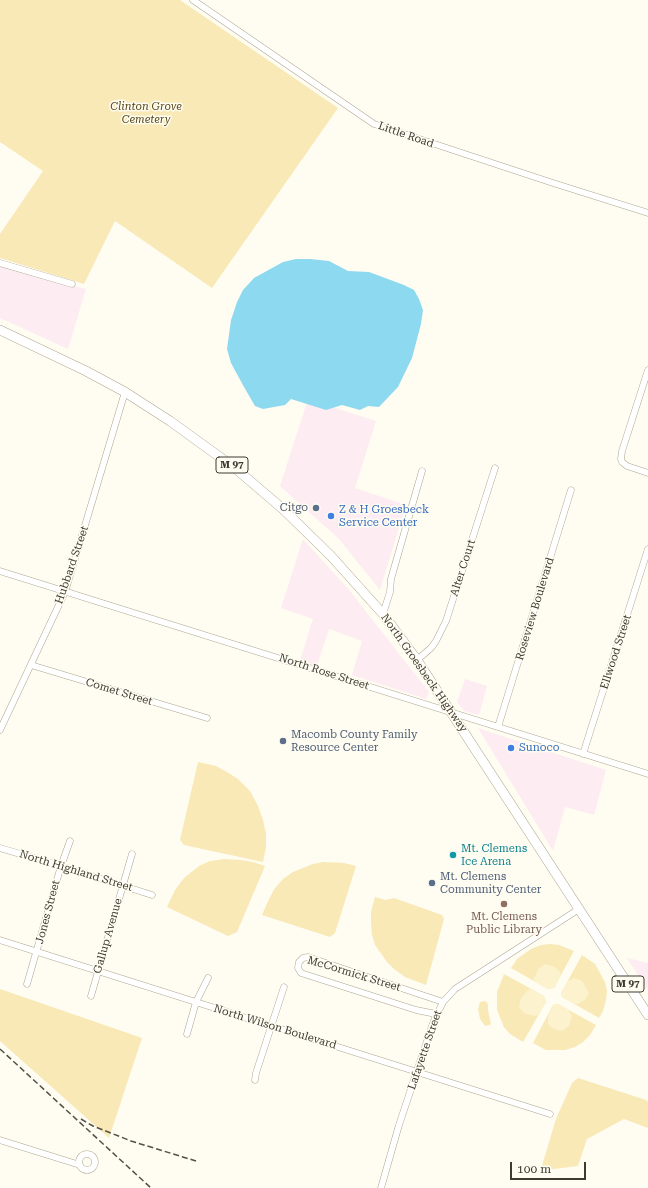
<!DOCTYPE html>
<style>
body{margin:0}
#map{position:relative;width:648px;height:1188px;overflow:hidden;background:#fffcf2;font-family:"Roboto Serif",serif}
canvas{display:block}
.scale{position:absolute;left:510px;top:1162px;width:76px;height:18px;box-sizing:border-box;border:2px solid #3d3b31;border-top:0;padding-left:5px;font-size:12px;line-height:14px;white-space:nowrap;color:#3d3b31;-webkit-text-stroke:3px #fffcf2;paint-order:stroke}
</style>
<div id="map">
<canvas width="648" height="1188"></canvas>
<div class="scale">100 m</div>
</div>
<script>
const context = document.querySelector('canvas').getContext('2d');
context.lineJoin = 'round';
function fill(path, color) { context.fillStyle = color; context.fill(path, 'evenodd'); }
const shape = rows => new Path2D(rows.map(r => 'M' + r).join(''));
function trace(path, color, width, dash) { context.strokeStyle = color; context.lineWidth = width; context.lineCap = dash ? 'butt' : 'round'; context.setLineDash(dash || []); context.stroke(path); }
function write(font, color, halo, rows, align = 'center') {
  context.font = font + ' "Roboto Serif",serif'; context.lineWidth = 3; context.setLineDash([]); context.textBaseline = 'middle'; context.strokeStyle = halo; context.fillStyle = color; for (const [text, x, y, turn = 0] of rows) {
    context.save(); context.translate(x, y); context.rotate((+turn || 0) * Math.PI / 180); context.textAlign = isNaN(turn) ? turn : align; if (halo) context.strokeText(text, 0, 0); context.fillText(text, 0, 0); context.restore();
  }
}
const commercial = shape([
 [0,265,86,289,68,349,0,318],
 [308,399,376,421,355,488,406,505,380,590,339,539,280,486],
 [303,539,350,591,429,692,426,699,352,675,362,641,329,629,317,666,300,660,313,619,281,608],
 [465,679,487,686,479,715,464,711,457,702],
 [478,728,606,770,594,815,565,807,553,851],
 [627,958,648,963,648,991]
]);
const green = shape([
 [0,0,180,0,338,108,212,288,115,221,84,284,0,258,0,234,43,171,0,142],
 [198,762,216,766,227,772,238,779,250,791,258,806,263,820,266,834,266,847,263,862,184,845,180,840],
 [224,859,241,860,253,862,265,866,237,932,228,936,167,907,175,890,184,878,199,866,210,861],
 [323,862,344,863,356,866,335,933,330,937,262,915,269,899,275,888,283,879,293,872,313,864],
 [375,897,385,900,394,898,442,915,444,919,426,985,405,977,394,969,387,962,375,945,372,935,371,923,371,912],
 [550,944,559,945,574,951,554,988,548,989,511,968,517,959,531,949,541,945],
 [582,955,595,964,605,982,607,991,606,1000,603,1011,599,1018,562,997,561,993],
 [504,974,544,996,546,1002,523,1042,510,1034,504,1027,497,1010,497,992],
 [0,989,142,1038,109,1138,0,1041],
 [484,1001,487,1002,488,1005,488,1010,491,1024,489,1025,485,1026,480,1019,478,1009,480,1002],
 [558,1004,596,1025,590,1035,583,1042,575,1047,565,1050,546,1050,533,1043,553,1005],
 [578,1078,646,1100,648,1102,648,1128,624,1119,587,1139,578,1166,546,1170,541,1169,556,1119,572,1083]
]);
const sand = shape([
 [545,964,555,967,559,971,561,975,554,988,548,989,533,981,538,969],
 [574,978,580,980,583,982,589,993,585,1000,576,1005,562,997,561,993,567,982],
 [530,988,544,996,546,1002,539,1014,536,1016,525,1014,519,1007,521,998],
 [558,1004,569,1010,572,1017,569,1026,562,1031,554,1029,548,1025,548,1016,553,1005]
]);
const water = shape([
 [296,259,310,259,329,261,348,271,369,272,404,285,414,290,419,299,423,310,421,324,412,358,398,387,379,407,368,406,360,410,342,405,326,410,291,399,285,405,263,409,255,406,244,387,231,363,227,349,231,320,237,302,243,290,254,278,283,262]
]);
const minor = shape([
 [193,0,374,124,553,183,648,213],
 [0,263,72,284],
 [648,370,622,451,621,459,622,462,627,466,648,473],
 [0,571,648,774],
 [383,614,390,592,391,579,422,471],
 [417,660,431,648,436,641,446,621,495,468],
 [31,665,207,718],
 [498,727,571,490],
 [0,730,65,592,125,392],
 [583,754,648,549],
 [0,848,61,866,152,895],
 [0,940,550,1114],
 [27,984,61,866,70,841],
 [91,996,132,854],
 [436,1014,416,1010,301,973,298,968,299,962,303,958,308,957,443,1002],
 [187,1034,196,1002,208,978],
 [255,1080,256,1073,284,987],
 [0,1140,80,1165],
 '79 1162a8 8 0 1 1 16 0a8 8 0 1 1-16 0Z',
 [381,1188,399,1125,433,1023,443,1002,455,989,579,909]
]);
const primary = shape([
 [0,330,86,371,125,392,170,421,235,468,284,510,331,556,383,614,417,660,648,1015]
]);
const rail = shape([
 [0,1049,151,1188],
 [81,1119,93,1126,131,1141,196,1161]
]);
const markers = [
 [316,508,4,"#5c6f8a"],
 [331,516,4,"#3f7fe0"],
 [283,741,4,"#5c6f8a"],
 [511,748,4,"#3f7fe0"],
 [453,855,4,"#0f9aa8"],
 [432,883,4,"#5c6f8a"],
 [504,904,4,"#8d6e63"]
];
const shields = [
 [232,465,32],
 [628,984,32]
];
const shieldNames = [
 ["M 97",232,465],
 ["M 97",628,984]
];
const parkNames = [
 ["Clinton Grove",146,107],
 ["Cemetery",146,120]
];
const streetNames = [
 ["Little Road",406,135,19],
 ["Hubbard Street",72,565,-71],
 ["Alter Court",463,568,-72],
 ["Roseview Boulevard",535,609,-73],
 ["Ellwood Street",616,652,-72],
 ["North Rose Street",324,672,18],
 ["North Groesbeck Highway",424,673,55],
 ["Comet Street",119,692,17],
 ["North Highland Street",76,871,17],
 ["Jones Street",48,912,-75],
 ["Gallup Avenue",108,936,-74],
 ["McCormick Street",354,974,17],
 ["North Wilson Boulevard",275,1027,17],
 ["Lafayette Street",425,1050,-71]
];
const serviceNames = [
 ["Citgo",308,508,"right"],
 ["Macomb County Family",291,735],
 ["Resource Center",291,748],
 ["Mt. Clemens",440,877],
 ["Community Center",440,890]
];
const shopNames = [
 ["Z & H Groesbeck",339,510],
 ["Service Center",339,523],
 ["Sunoco",519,748]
];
const cultureNames = [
 ["Mt. Clemens",461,849],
 ["Ice Arena",461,862]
];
const educationNames = [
 ["Mt. Clemens",504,917],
 ["Public Library",504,930]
];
fill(commercial, '#fdedf2');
fill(green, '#f8e9b6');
fill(sand, '#fcf2cd');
fill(water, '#8dd9f0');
trace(minor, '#ada68f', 7);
trace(primary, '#ada68f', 10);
trace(minor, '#fff', 6);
trace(primary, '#fff', 9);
trace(rail, '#535046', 1.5, [6, 3]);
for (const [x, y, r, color] of markers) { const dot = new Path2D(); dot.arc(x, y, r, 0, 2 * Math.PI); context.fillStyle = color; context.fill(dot); trace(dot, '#fffcf2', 1.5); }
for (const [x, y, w] of shields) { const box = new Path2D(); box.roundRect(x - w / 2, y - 8, w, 16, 3); context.fillStyle = '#fffcf2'; context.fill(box); trace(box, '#3d3b31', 1); }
write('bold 10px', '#3d3b31', null, shieldNames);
write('italic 11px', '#574a1b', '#fffcf2', parkNames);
write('11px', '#3d3b31', '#fffcf2', streetNames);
write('11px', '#4e5e75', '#fffcf2', serviceNames, 'left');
write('11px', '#366cbe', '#fffcf2', shopNames, 'left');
write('11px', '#0d838f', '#fffcf2', cultureNames, 'left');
write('11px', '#785e54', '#fffcf2', educationNames);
</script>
